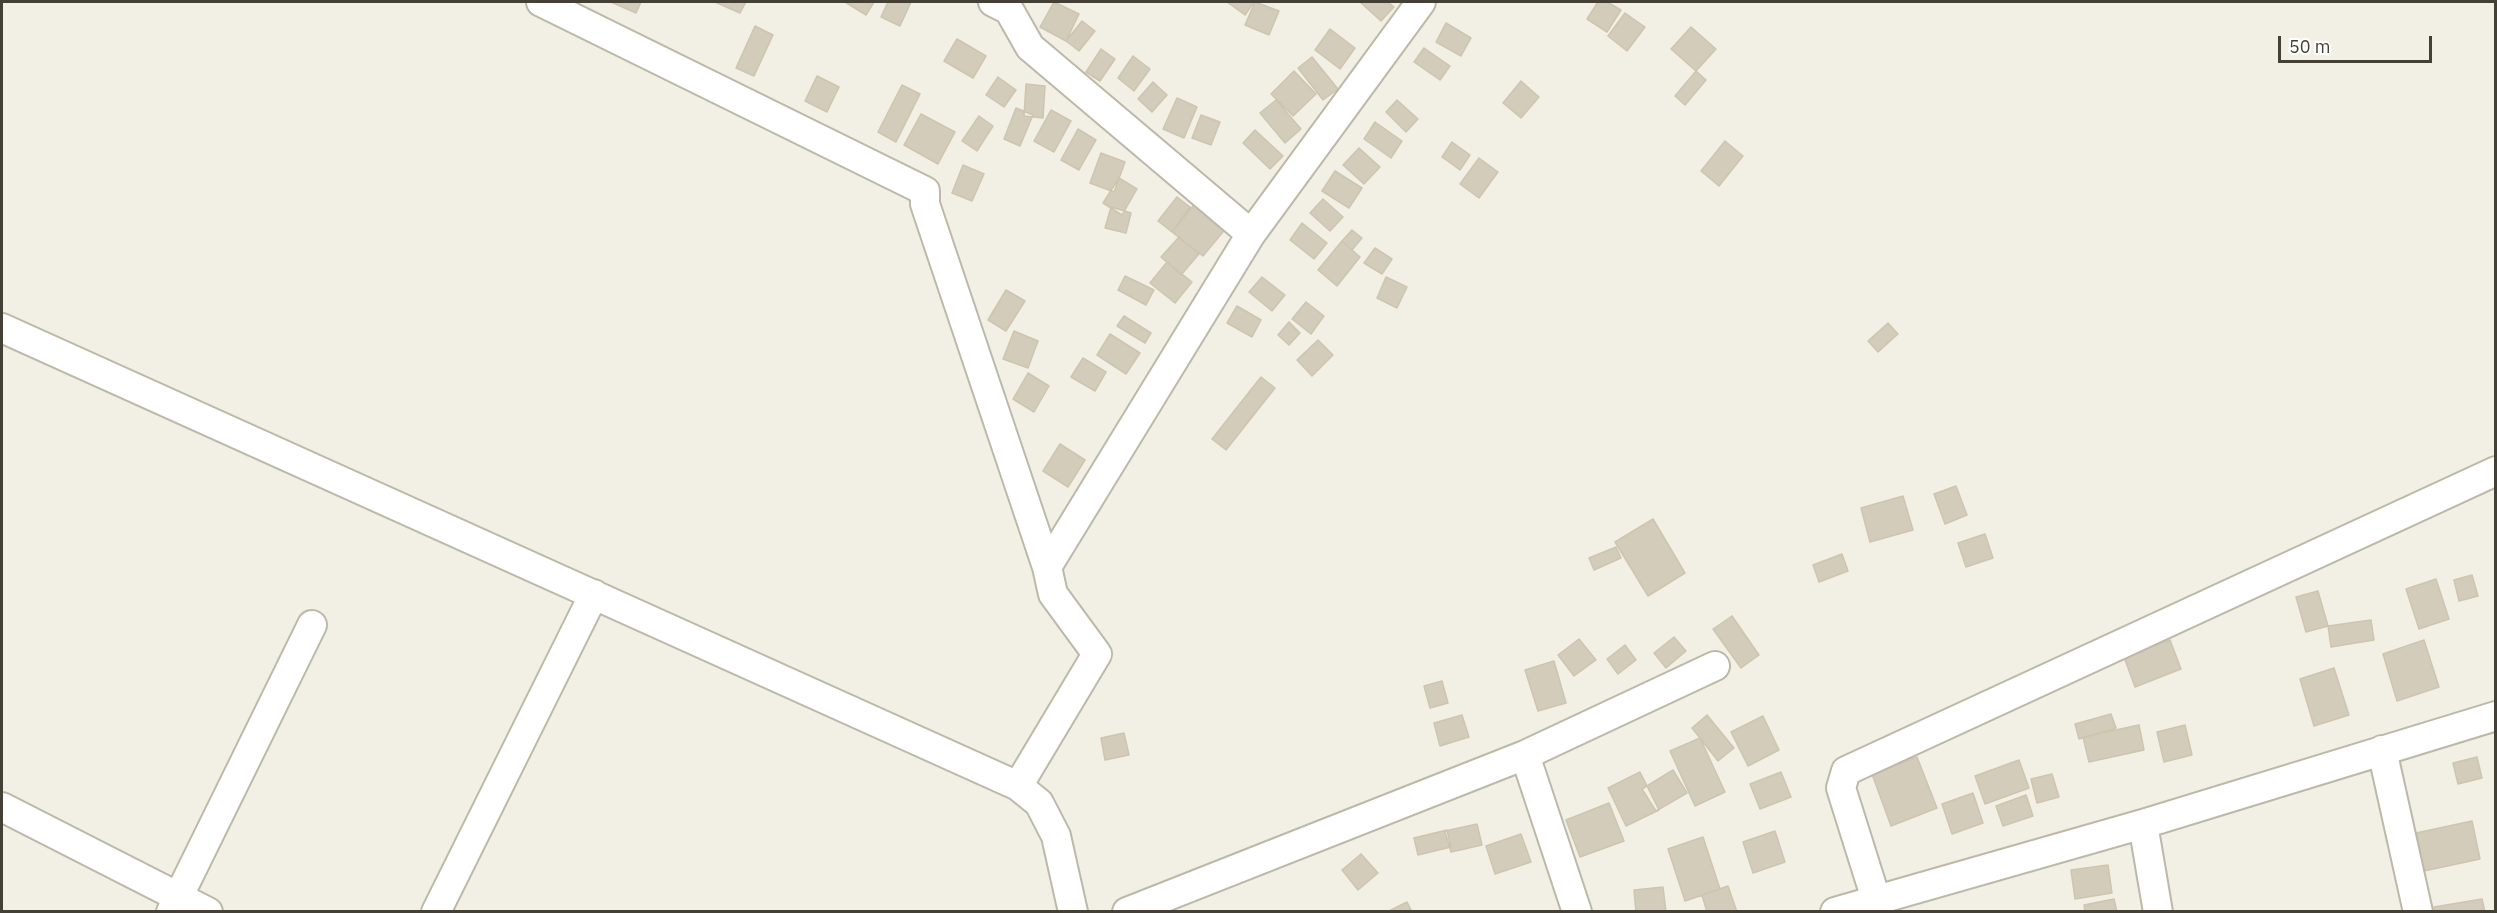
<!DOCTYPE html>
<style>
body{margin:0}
#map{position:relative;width:2497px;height:913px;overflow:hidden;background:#f2efe5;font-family:"IBM Plex Sans",sans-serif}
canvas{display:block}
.frame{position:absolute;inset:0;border:3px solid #444035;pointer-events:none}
.scale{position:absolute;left:2278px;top:36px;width:154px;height:27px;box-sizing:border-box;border:3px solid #444035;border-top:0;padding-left:8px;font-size:18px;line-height:21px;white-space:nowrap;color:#444035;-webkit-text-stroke:4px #fff;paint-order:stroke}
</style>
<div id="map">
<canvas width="2497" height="913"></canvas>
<div class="frame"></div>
<div class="scale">50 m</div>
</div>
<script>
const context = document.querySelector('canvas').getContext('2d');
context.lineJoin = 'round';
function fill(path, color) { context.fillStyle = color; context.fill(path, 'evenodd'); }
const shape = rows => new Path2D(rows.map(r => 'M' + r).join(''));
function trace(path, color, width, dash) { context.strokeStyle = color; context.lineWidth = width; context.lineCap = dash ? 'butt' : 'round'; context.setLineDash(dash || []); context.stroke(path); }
const building = shape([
 [611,2,641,2,636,13,611,2],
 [715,2,746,2,740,13,715,2],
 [845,2,874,2,866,15,845,2],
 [888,2,911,2,900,26,881,17,888,2],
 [1054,2,1079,14,1066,41,1040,27,1054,2],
 [1227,2,1254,2,1245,15,1227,2],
 [1255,2,1279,11,1269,35,1245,25,1255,2],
 [1360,2,1388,2,1394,7,1381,21,1360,2],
 [1598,2,1607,2,1621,10,1607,32,1587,19,1598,2],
 [1625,13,1645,27,1627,51,1608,36,1625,13],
 [1082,21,1095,31,1079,51,1066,41,1082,21],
 [1446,23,1471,38,1461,56,1436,42,1446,23],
 [755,26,773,35,754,76,736,68,755,26],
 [1691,27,1716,49,1696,71,1671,49,1691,27],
 [1330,29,1355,48,1340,69,1315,50,1330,29],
 [957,39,986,56,973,78,944,61,957,39],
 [1424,48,1450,66,1440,80,1414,62,1424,48],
 [1101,49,1115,59,1100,81,1086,72,1101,49],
 [1133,56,1150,69,1134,91,1118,78,1133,56],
 [1312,57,1338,89,1323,100,1298,68,1312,57],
 [1294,71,1316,94,1293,116,1271,94,1294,71],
 [1696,71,1706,80,1685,105,1675,96,1696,71],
 [817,76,839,87,827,112,805,101,817,76],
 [998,77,1016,90,1004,107,986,95,998,77],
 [1521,81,1539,97,1521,118,1503,103,1521,81],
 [1153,82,1167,95,1152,112,1138,99,1153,82],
 [1026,84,1045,86,1043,118,1024,116,1026,84],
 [902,85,920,94,896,142,878,132,902,85],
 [1177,98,1197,107,1184,138,1163,129,1177,98],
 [1276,100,1301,129,1285,143,1260,113,1276,100],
 [1397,100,1418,119,1406,132,1386,112,1397,100],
 [1016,108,1033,115,1020,146,1004,139,1016,108],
 [1051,110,1071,121,1054,152,1034,141,1051,110],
 [921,114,955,132,938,164,904,145,921,114],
 [1201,115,1220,122,1211,145,1192,138,1201,115],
 [979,116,993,126,977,151,962,141,979,116],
 [1375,122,1402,141,1391,158,1364,139,1375,122],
 [1078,129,1096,140,1079,170,1061,160,1078,129],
 [1255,130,1283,156,1270,169,1243,143,1255,130],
 [1725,141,1743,156,1719,186,1701,171,1725,141],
 [1452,142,1470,155,1460,170,1442,157,1452,142],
 [1359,148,1380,167,1364,184,1343,165,1359,148],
 [1101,153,1125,162,1114,192,1090,183,1101,153],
 [1479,158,1498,172,1479,198,1460,184,1479,158],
 [963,165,984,174,972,201,952,193,963,165],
 [1335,171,1362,188,1349,208,1322,191,1335,171],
 [1119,178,1137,189,1122,215,1103,203,1119,178],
 [1177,197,1190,207,1172,232,1158,221,1177,197],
 [1323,199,1343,217,1330,231,1310,213,1323,199],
 [1196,202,1227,227,1203,256,1172,232,1196,202],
 [1111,207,1131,213,1126,233,1105,228,1111,207],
 [1302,223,1327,243,1314,259,1290,240,1302,223],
 [1352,230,1362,238,1352,250,1342,241,1352,230],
 [1179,237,1199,254,1181,275,1161,257,1179,237],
 [1342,241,1360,257,1337,286,1318,270,1342,241],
 [1375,248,1392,259,1382,274,1364,263,1375,248],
 [1167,262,1192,282,1175,303,1150,283,1167,262],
 [1125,276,1154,290,1146,305,1118,290,1125,276],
 [1262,277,1285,295,1272,311,1249,292,1262,277],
 [1386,277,1407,287,1397,308,1377,298,1386,277],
 [1006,290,1025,301,1006,331,988,320,1006,290],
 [1306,302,1324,316,1311,334,1292,319,1306,302],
 [1237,306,1261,320,1252,337,1227,323,1237,306],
 [1124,316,1151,333,1145,343,1117,326,1124,316],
 [1289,322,1300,333,1289,345,1278,335,1289,322],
 [1888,323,1898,334,1878,352,1868,341,1888,323],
 [1014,331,1038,341,1028,368,1003,359,1014,331],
 [1110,334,1140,353,1126,374,1097,355,1110,334],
 [1318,340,1333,355,1312,376,1297,360,1318,340],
 [1083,358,1106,372,1095,391,1071,377,1083,358],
 [1028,373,1049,386,1034,412,1013,399,1028,373],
 [1261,377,1275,388,1226,450,1212,439,1261,377],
 [1060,444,1085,460,1068,487,1043,471,1060,444],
 [1956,486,1967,515,1945,524,1934,494,1956,486],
 [1903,496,1913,530,1870,542,1861,508,1903,496],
 [1653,519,1685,573,1648,596,1615,542,1653,519],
 [1985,534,1993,558,1966,567,1958,543,1985,534],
 [1616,547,1621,558,1594,570,1589,558,1616,547],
 [1842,554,1848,571,1819,582,1813,565,1842,554],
 [2472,575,2478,596,2459,601,2454,580,2472,575],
 [2436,579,2449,619,2419,629,2406,589,2436,579],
 [2318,591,2328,626,2306,632,2296,597,2318,591],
 [1732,616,1759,655,1741,668,1713,629,1732,616],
 [2371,620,2374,640,2331,647,2328,626,2371,620],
 [1674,637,1686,651,1666,668,1654,653,1674,637],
 [1579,639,1596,660,1574,676,1558,655,1579,639],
 [2170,640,2181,669,2135,687,2124,657,2170,640],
 [2424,640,2439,687,2397,701,2383,654,2424,640],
 [1625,645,1636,660,1618,674,1607,659,1625,645],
 [1554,661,1566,703,1538,711,1525,670,1554,661],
 [2334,668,2349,715,2314,726,2300,679,2334,668],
 [1442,681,1448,703,1430,708,1424,686,1442,681],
 [2111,714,2116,728,2079,739,2075,724,2111,714],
 [1462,715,1469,737,1440,746,1434,723,1462,715],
 [1707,715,1734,748,1718,761,1692,728,1707,715],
 [1763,716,1779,750,1748,766,1731,732,1763,716],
 [2139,725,2144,750,2089,762,2083,737,2139,725],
 [2185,725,2192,755,2164,762,2157,732,2185,725],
 [1124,733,1129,755,1105,760,1101,738,1124,733],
 [1700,738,1725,792,1695,806,1670,751,1700,738],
 [1917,757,1937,808,1891,826,1872,774,1917,757],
 [2477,757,2482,778,2458,784,2453,763,2477,757],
 [2019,760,2029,788,1985,804,1975,776,2019,760],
 [1673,770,1687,793,1656,811,1642,789,1673,770],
 [1640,772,1659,810,1626,826,1608,788,1640,772],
 [1781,772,1791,797,1760,809,1750,784,1781,772],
 [2052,774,2059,797,2037,803,2031,779,2052,774],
 [1973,793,1983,823,1952,834,1942,804,1973,793],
 [2026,795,2033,816,2003,826,1996,806,2026,795],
 [1609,803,1624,841,1580,857,1566,820,1609,803],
 [2472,821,2480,859,2424,871,2416,833,2472,821],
 [1477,824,1482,845,1451,852,1445,831,1477,824],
 [1447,830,1451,847,1418,855,1414,838,1447,830],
 [1775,831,1785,862,1753,873,1743,842,1775,831],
 [1521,834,1531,862,1495,874,1486,846,1521,834],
 [1703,837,1720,889,1685,901,1668,849,1703,837],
 [1361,854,1378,873,1358,890,1342,870,1361,854],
 [2108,865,2112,893,2075,899,2071,870,2108,865],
 [1728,886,1737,912,1707,912,1702,895,1728,886],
 [1663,887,1666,912,1636,912,1634,890,1663,887],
 [2114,899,2117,912,2085,912,2084,905,2114,899],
 [2482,899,2485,912,2435,912,2434,907,2482,899],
 [1407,902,1412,912,1387,912,1407,902]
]);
const minor = shape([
 [541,2,925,191,925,204,1047,567,1053,594,1097,654,1018,786],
 [993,2,1009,10,1030,47,1251,234],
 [2,328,1018,786,1039,803,1056,836,1073,912],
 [1047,567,1251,234,1421,2],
 [2382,750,2418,912],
 [1525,755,1577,912],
 [2,807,208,912],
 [2143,824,2158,912],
 [171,912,312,625],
 [436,912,594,594],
 [1127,912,1525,755,1715,666],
 [1835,912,2143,824,2496,716],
 [1880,912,1841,788,1846,771,2496,471]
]);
fill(building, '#d3ccbb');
trace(building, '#cec5ae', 1.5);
trace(minor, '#bdb8a8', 32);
trace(minor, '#fff', 28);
</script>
